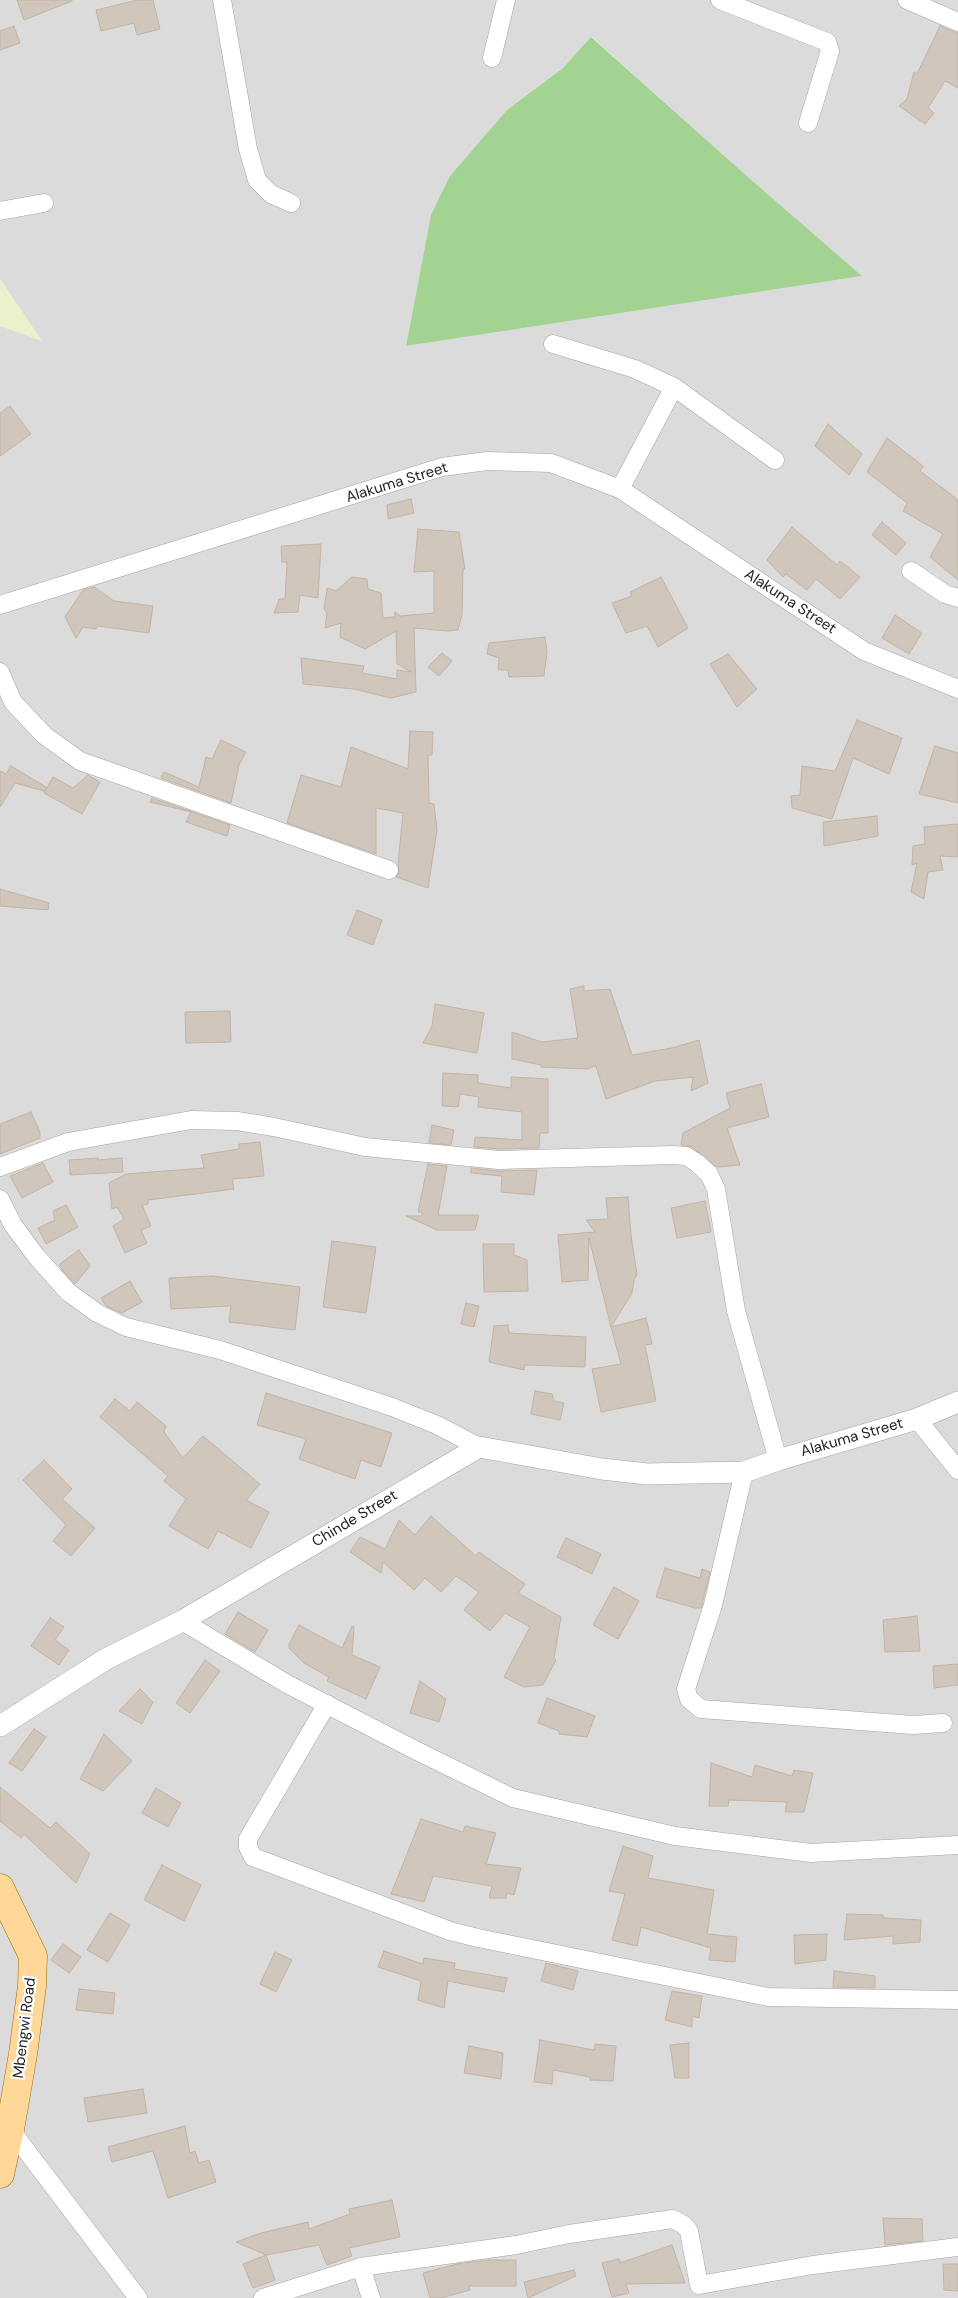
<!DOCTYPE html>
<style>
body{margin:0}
canvas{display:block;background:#f0ece3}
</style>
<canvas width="958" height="2298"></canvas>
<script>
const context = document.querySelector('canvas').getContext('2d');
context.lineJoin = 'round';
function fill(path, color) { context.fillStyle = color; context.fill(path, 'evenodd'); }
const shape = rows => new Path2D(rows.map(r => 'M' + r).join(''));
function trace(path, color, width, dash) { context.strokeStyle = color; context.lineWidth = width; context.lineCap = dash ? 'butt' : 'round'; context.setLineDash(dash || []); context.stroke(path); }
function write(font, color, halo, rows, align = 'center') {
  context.font = font + ' "DM Sans",sans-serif'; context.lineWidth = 4.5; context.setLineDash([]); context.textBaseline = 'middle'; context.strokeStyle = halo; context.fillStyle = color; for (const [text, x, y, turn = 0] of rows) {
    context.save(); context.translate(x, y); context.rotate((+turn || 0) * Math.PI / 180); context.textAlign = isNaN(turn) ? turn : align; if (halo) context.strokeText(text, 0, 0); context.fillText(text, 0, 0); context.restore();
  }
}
const residential = shape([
 [0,0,958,0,958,2298,0,2298,0,326,41,340,0,279],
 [592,37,748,177,862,276,406,346,431,215,507,110,563,68]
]);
const farmland = shape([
 [0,279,42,341,0,326]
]);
const forest = shape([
 [591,37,748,177,862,276,406,346,431,215,450,176,507,110,563,68]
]);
const building = shape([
 [17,0,72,0,72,1,24,20,17,0],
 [137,0,153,0,160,29,137,35,134,23,101,31,96,10,137,0],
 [14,26,20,43,0,50,0,31,14,26],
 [940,26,958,33,958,88,945,81,928,108,934,113,925,124,899,106,907,99,914,72,917,74,940,26],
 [10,406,31,434,0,456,0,413,10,406],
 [828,424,862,454,849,475,815,446,828,424],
 [887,438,923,466,920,471,958,500,958,580,930,557,943,534,903,511,907,503,867,472,887,438],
 [411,499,414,513,388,519,387,505,411,499],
 [882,522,906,543,896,555,872,535,882,522],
 [792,527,837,565,840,561,860,577,840,599,816,579,807,590,786,574,783,577,767,560,792,527],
 [418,529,459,532,465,569,463,569,462,614,458,630,448,631,414,628,416,692,391,698,354,689,303,684,301,658,364,666,362,673,397,679,397,670,412,672,397,664,396,631,365,649,340,637,341,623,325,628,327,613,324,609,327,588,336,591,352,577,367,579,368,589,381,593,383,618,395,617,395,612,400,616,434,613,434,571,414,572,418,529],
 [321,544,318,598,300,595,298,612,274,613,279,599,285,599,287,562,282,562,281,546,321,544],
 [661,577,688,628,658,647,647,626,626,633,612,603,632,596,630,592,661,577],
 [94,587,114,601,153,606,149,633,98,626,96,629,83,627,76,638,65,617,83,590,94,587],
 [895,615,922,633,909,654,882,638,895,615],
 [545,637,547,653,544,676,509,677,508,670,498,670,499,658,487,654,489,643,545,637],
 [442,653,452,661,439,676,428,667,442,653],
 [728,654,757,689,737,707,710,664,728,654],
 [857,720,902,738,889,774,853,758,832,819,792,808,791,796,800,795,802,766,835,771,857,720],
 [410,731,433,732,432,755,428,755,429,803,434,804,437,830,428,888,396,877,399,873,398,864,403,813,376,808,376,854,287,823,301,775,341,787,351,747,408,769,410,731],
 [221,740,246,752,239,765,231,803,161,778,164,772,199,787,206,757,212,759,221,740],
 [935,746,958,753,958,803,919,794,935,746],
 [11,766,46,787,44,791,15,783,0,807,0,771,6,774,11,766],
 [88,775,100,782,82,814,44,793,53,777,73,788,88,775],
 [152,798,230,825,227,836,186,822,191,812,150,802,152,798],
 [877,816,878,836,824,846,823,822,877,816],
 [958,824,958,857,940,856,943,870,928,872,924,899,911,892,917,863,912,865,913,846,925,844,924,827,958,824],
 [0,889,49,903,48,910,0,906,0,889],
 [357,910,382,920,373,945,347,935,357,910],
 [584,986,584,991,610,989,632,1055,672,1048,699,1040,708,1083,691,1091,693,1077,655,1081,606,1099,596,1066,587,1069,541,1067,541,1065,512,1059,512,1032,542,1042,578,1038,570,989,584,986],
 [435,1004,484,1013,477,1053,423,1043,432,1026,435,1004],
 [230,1011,231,1042,186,1043,185,1012,230,1011],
 [443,1073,478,1075,478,1083,511,1088,511,1077,548,1079,548,1133,540,1133,539,1148,499,1149,474,1147,475,1137,522,1140,522,1112,478,1107,479,1097,460,1094,458,1107,442,1106,443,1073],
 [761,1084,769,1117,727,1128,740,1165,717,1167,692,1147,681,1145,683,1133,730,1108,726,1093,761,1084],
 [31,1112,40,1132,40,1138,0,1154,0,1124,31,1112],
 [432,1125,454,1130,451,1145,429,1143,432,1125],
 [260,1142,264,1176,232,1179,234,1189,148,1200,148,1204,142,1205,151,1226,141,1230,147,1243,125,1253,113,1226,124,1219,117,1207,112,1209,109,1183,126,1174,204,1168,201,1155,239,1149,239,1144,260,1142],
 [98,1158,98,1160,122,1158,123,1172,70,1175,69,1160,98,1158],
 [43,1163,53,1182,22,1198,10,1176,43,1163],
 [428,1164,447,1166,438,1215,479,1215,475,1230,437,1230,406,1216,422,1216,422,1212,418,1212,428,1164],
 [471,1168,499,1171,537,1170,534,1195,501,1192,502,1176,471,1173,471,1168],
 [628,1197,631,1235,637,1275,634,1280,632,1293,611,1327,589,1238,588,1280,562,1282,558,1235,595,1232,586,1220,608,1219,606,1198,628,1197],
 [705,1201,711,1232,677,1238,671,1208,705,1201],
 [66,1205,78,1227,46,1244,38,1228,55,1220,53,1211,66,1205],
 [332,1241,376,1247,366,1313,323,1307,332,1241],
 [483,1244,514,1244,514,1255,527,1260,528,1291,484,1292,483,1244],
 [79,1250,90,1266,75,1284,62,1270,60,1264,79,1250],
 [212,1276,300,1287,295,1330,229,1322,231,1306,171,1309,169,1278,212,1276],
 [130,1281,142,1302,122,1313,106,1306,101,1298,130,1281],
 [466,1303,479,1306,474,1327,461,1324,466,1303],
 [646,1318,652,1344,645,1345,656,1401,601,1412,592,1369,621,1364,611,1327,646,1318],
 [508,1325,509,1333,586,1337,585,1367,525,1365,524,1370,489,1362,494,1326,508,1325],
 [535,1391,552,1394,554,1401,564,1403,560,1420,531,1414,535,1391],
 [266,1393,392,1433,381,1467,361,1460,355,1479,299,1459,306,1439,257,1425,266,1393],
 [115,1399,130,1411,137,1402,166,1426,164,1432,183,1458,203,1436,260,1484,246,1500,269,1512,251,1548,218,1531,208,1549,169,1526,186,1499,164,1481,168,1476,100,1417,115,1399],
 [44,1460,72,1489,62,1499,95,1528,71,1556,53,1541,66,1525,23,1480,44,1460],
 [431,1516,476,1556,479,1552,525,1584,518,1593,561,1617,554,1658,556,1660,543,1685,524,1687,504,1677,530,1627,505,1613,490,1631,464,1610,479,1592,456,1576,441,1592,425,1578,414,1590,383,1562,381,1573,350,1552,360,1537,385,1549,399,1520,415,1535,431,1516],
 [566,1538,601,1554,592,1574,557,1557,566,1538],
 [665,1568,700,1578,702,1569,710,1572,701,1608,695,1608,656,1597,665,1568],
 [614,1587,639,1601,618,1639,593,1625,614,1587],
 [238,1612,268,1630,255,1652,225,1634,238,1612],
 [917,1616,920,1651,885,1652,883,1620,917,1616],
 [50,1618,64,1627,55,1640,69,1650,59,1665,31,1646,50,1618],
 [299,1625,342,1648,352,1626,354,1627,352,1655,380,1667,366,1699,327,1681,329,1677,304,1663,289,1648,289,1644,299,1625],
 [205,1660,220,1671,190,1713,176,1703,205,1660],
 [958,1664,958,1685,934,1688,933,1666,958,1664],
 [420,1681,446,1699,439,1722,410,1713,420,1681],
 [140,1689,153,1702,142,1724,119,1711,140,1689],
 [547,1698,595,1716,587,1737,559,1734,559,1731,538,1723,547,1698],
 [34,1729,46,1737,22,1771,9,1763,34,1729],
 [104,1734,132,1761,103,1791,80,1779,104,1734],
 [711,1763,752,1777,755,1765,792,1776,794,1770,813,1773,804,1812,785,1812,787,1802,729,1800,728,1806,709,1806,711,1763],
 [0,1787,50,1828,56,1822,90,1854,76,1883,24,1834,21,1838,0,1821,0,1787],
 [156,1788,181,1803,168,1827,142,1813,156,1788],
 [421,1819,463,1832,465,1826,496,1833,486,1864,521,1868,514,1895,507,1893,506,1898,489,1898,492,1886,433,1876,424,1902,391,1894,421,1819],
 [623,1846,653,1856,648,1878,714,1890,707,1934,737,1937,735,1962,709,1960,711,1948,641,1927,637,1946,612,1940,625,1894,609,1891,623,1846],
 [162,1865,201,1885,184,1921,144,1900,162,1865],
 [110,1913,130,1925,108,1962,87,1950,110,1913],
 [847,1914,883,1915,883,1918,921,1920,920,1942,893,1944,893,1936,844,1940,847,1914],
 [827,1934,826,1960,795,1964,794,1935,827,1934],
 [63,1944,81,1957,69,1973,51,1960,63,1944],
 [384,1951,423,1964,424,1958,455,1963,454,1969,507,1978,504,1992,448,1981,444,2008,418,2000,421,1981,378,1967,384,1951],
 [275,1952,292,1960,276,1992,260,1984,275,1952],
 [546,1963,578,1971,573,1990,541,1981,546,1963],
 [834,1971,875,1976,875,1988,833,1987,834,1971],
 [79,1989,115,1993,113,2014,76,2010,79,1989],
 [672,1991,702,1996,699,2018,692,2016,692,2027,665,2020,672,1991],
 [540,2040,594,2050,595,2044,616,2046,613,2081,590,2080,590,2077,553,2070,552,2084,534,2082,540,2040],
 [689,2043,689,2078,675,2078,670,2045,689,2043],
 [469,2046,503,2053,501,2079,464,2073,469,2046],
 [143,2089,147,2113,88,2122,84,2098,143,2089],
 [185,2126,190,2153,195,2151,199,2163,209,2160,216,2182,168,2198,153,2151,112,2162,108,2147,185,2126],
 [392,2200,400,2237,349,2248,352,2256,327,2265,319,2245,266,2255,236,2242,261,2233,308,2222,309,2229,350,2214,349,2209,392,2200],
 [883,2218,922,2219,923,2241,885,2245,883,2218],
 [672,2245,685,2283,626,2284,629,2293,612,2297,602,2263,619,2259,620,2263,672,2245],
 [266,2255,275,2280,253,2288,243,2264,266,2255],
 [488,2260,516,2260,516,2286,469,2286,470,2290,441,2298,430,2298,423,2273,457,2264,488,2260],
 [943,2264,958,2264,958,2291,944,2290,943,2264],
 [574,2270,576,2276,528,2298,524,2282,574,2270]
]);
const minor = shape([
 [222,0,248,149,257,180,271,194,291,203],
 [720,0,827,42,830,51,808,123],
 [907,0,958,22],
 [492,58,506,0],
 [0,211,44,203],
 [553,344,635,369,674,387,775,460],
 [620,489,674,387],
 [911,571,945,594,958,598],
 [0,605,442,467,487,461,551,463,620,489,864,651,958,689],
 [0,672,13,702,44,735,80,761,389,870],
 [0,1167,68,1142,191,1120,237,1121,274,1127,365,1147,499,1160,673,1155,686,1156,697,1163,709,1174,716,1189,736,1311,778,1460],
 [0,1199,13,1225,36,1256,68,1292,97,1313,126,1327,220,1350,392,1407,437,1425,479,1447],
 [917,1419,958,1470],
 [744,1472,713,1605,686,1689,689,1699,701,1709,913,1725,943,1723],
 [182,1621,287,1684,419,1752,513,1798,675,1836,811,1853,958,1845],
 [327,1704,248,1839,248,1847,253,1857,450,1931,478,1938,768,1997,958,2000],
 [10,2129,138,2298],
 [361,2267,371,2298],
 [263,2298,361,2267,516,2245,569,2234,673,2219,684,2225,689,2231,699,2285,813,2265,958,2247]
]);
const tertiary = shape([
 [0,1726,106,1659,182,1621,479,1447,602,1469,647,1474,744,1472,778,1460,917,1419,958,1402]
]);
const primary = shape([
 [0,1888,33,1956,32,1986,23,2054,10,2129,0,2174]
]);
const streetNames = [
 ["Alakuma Street",397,483,-17],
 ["Alakuma Street",790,602,33],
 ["Alakuma Street",852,1438,-16],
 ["Chinde Street",355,1519,-31],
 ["Mbengwi Road",25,2028,-83]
];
fill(residential, '#dcdbdb');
fill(farmland, '#ecf1cc');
fill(forest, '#a3d393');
fill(building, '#d0c6bb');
trace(building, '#c3b3a4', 1);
trace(minor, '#a5a5a5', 19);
trace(tertiary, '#a5a5a5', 22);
trace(primary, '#986e00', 29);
trace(minor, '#fff', 18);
trace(tertiary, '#fff', 21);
trace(primary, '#ffd899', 28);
write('15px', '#1e1e1e', '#fff', streetNames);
</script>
